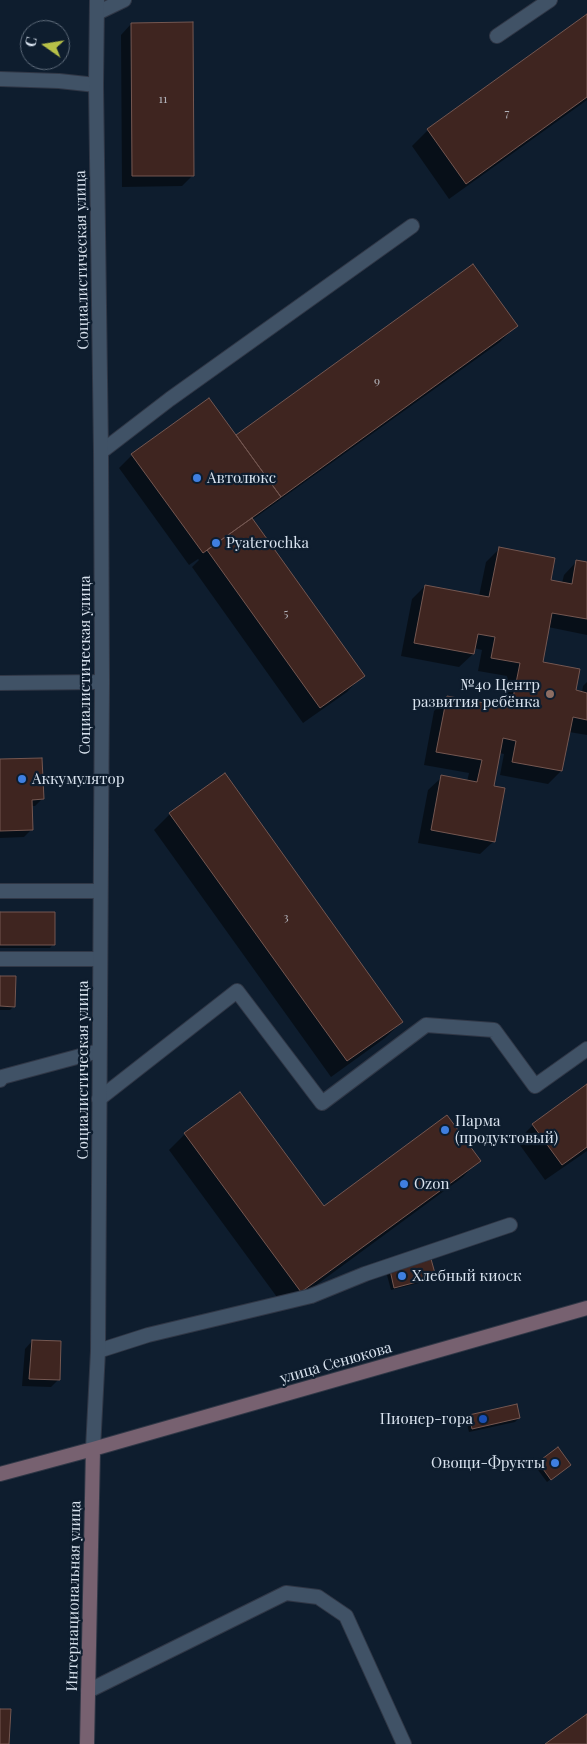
<!DOCTYPE html>
<meta charset="utf-8">
<style>
body{margin:0}
#map{position:relative;width:587px;height:1744px;overflow:hidden;background:#0e1d2e;font-family:"Playfair Display",serif}
canvas{display:block}
.north{position:absolute;left:20px;top:20px;width:50px;height:50px;box-sizing:border-box;background:#0e1d2e;border:1px solid #5f6c7b;border-radius:50%;rotate:283deg;font-size:14px;font-weight:700;line-height:20px;text-align:center;color:#d8e2ee}
.north::after{content:'';display:block;margin:auto;width:18px;height:22px;background:#b7c148;clip-path:polygon(50% 0,100% 100%,50% 72%,0 100%)}
</style>
<div id="map">
<canvas width="587" height="1744"></canvas>
<div class="north">С</div>
</div>
<script>
const context = document.querySelector('canvas').getContext('2d');
context.lineJoin = 'round';
function fill(path, color) { context.fillStyle = color; context.fill(path, 'evenodd'); }
const shape = rows => new Path2D(rows.map(r => 'M' + r).join(''));
function trace(path, color, width, dash) { context.strokeStyle = color; context.lineWidth = width; context.lineCap = dash ? 'butt' : 'round'; context.setLineDash(dash || []); context.stroke(path); }
function write(font, color, halo, rows, align = 'center') {
  context.font = font + ' "Playfair Display",serif'; context.lineWidth = 4.5; context.setLineDash([]); context.textBaseline = 'middle'; context.strokeStyle = halo; context.fillStyle = color; for (const [text, x, y, turn = 0] of rows) {
    context.save(); context.translate(x, y); context.rotate((+turn || 0) * Math.PI / 180); context.textAlign = isNaN(turn) ? turn : align; if (halo) context.strokeText(text, 0, 0); context.fillText(text, 0, 0); context.restore();
  }
}
const shadow = shape([
 [587,16,587,100,449,199,412,146,428,130],
 [131,24,193,175,182,186,122,187,121,35],
 [473,266,516,326,500,342,252,520,363,675,347,692,303,723,192,567,199,560,198,559,189,565,119,468,132,455,236,437],
 [499,549,550,581,562,583,564,575,577,561,587,563,587,635,548,627,541,663,575,691,582,693,583,686,587,682,587,735,569,732,561,771,548,784,500,775,504,754,499,753,492,787,494,841,480,854,418,843,428,790,442,777,467,782,469,773,424,765,434,711,447,698,501,708,507,676,478,671,482,650,474,648,473,654,459,667,401,656,412,599,425,586,479,596,486,562],
 [0,760,42,799,35,806,31,806,32,829,24,837,0,838],
 [170,814,402,1022,385,1038,331,1077,154,830],
 [0,914,53,944,50,948,0,948],
 [0,977,14,1006,10,1010,0,1010],
 [587,1086,587,1151,545,1180,517,1141,533,1125],
 [185,1134,324,1207,479,1160,463,1177,285,1308,169,1150],
 [391,1271,434,1276,431,1280,391,1290,387,1275],
 [32,1341,58,1380,51,1387,22,1386,25,1349],
 [470,1416,519,1418,515,1422,469,1432,466,1420],
 [539,1463,566,1468,547,1482,535,1466]
]);
const building = shape([
 [587,14,587,97,466,184,427,129,587,14],
 [193,22,194,176,132,176,131,23,193,22],
 [473,264,518,326,281,497,236,435,473,264],
 [209,398,281,497,203,553,131,454,209,398],
 [252,518,365,676,320,708,207,550,252,518],
 [499,547,555,558,551,580,572,584,576,560,587,562,587,619,552,613,543,662,580,669,576,690,587,693,587,720,573,717,562,771,512,762,516,741,503,738,494,786,505,788,495,842,431,830,441,775,477,782,482,760,436,752,447,696,511,708,520,663,491,658,495,637,478,634,474,654,414,643,425,585,489,597,499,547],
 [42,758,44,799,32,800,33,830,0,831,0,759,42,758],
 [225,773,403,1022,347,1061,169,813,225,773],
 [0,912,55,912,55,945,0,945,0,912],
 [0,976,16,976,15,1007,0,1006,0,976],
 [587,1084,587,1147,562,1165,532,1124,587,1084],
 [240,1092,324,1206,447,1115,481,1161,301,1292,184,1133,240,1092],
 [431,1259,436,1277,394,1288,390,1270,431,1259],
 [32,1340,61,1341,60,1380,29,1379,32,1340],
 [517,1404,520,1418,472,1429,469,1415,517,1404],
 [558,1447,571,1465,551,1480,538,1462,558,1447],
 [0,1709,11,1709,9,1744,0,1744,0,1709],
 [587,1714,587,1744,545,1744,587,1714]
]);
const service = shape([
 [97,13,124,0],
 [497,36,550,0],
 [0,79,59,81,96,85],
 [101,452,170,399,412,226],
 [0,683,102,682],
 [0,891,100,891],
 [0,959,99,959],
 [0,1080,2,1077,99,1051],
 [99,1099,237,991,322,1103,426,1025,494,1030,535,1086,587,1049],
 [98,1351,148,1335,311,1296,365,1274,510,1225],
 [88,1691,286,1593,318,1597,346,1616,404,1744]
]);
const minor = shape([
 [93,1449,98,1351,102,682,101,452,96,85,97,0]
]);
const secondary = shape([
 [0,1474,93,1449,587,1308],
 [87,1744,93,1449]
]);
const markers = [
 [197,478,5,"#3f7fe0"],
 [216,543,5,"#3f7fe0"],
 [550,694,5,"#8d6e63"],
 [22,779,5,"#3f7fe0"],
 [445,1130,5,"#3f7fe0"],
 [404,1184,5,"#3f7fe0"],
 [402,1276,5,"#3f7fe0"],
 [483,1419,5,"#1a4fb4"],
 [555,1463,5,"#3f7fe0"]
];
const numberNames = [
 ["11",163,99],
 ["7",507,113],
 ["9",377,381],
 ["5",286,613],
 ["3",286,917]
];
const streetNames = [
 ["Социалистическая улица",82,260,-91],
 ["Социалистическая улица",85,665,-90],
 ["Социалистическая улица",83,1070,-90],
 ["улица Сенюкова",336,1363,-16],
 ["Интернациональная улица",74,1596,-89]
];
const poiNames = [
 ["Автолюкс",207,478],
 ["Pyaterochka",226,543],
 ["№40 Центр",540,685,"right"],
 ["развития ребёнка",540,702,"right"],
 ["Аккумулятор",32,779],
 ["Парма",455,1121],
 ["(продуктовый)",455,1138],
 ["Ozon",414,1184],
 ["Хлебный киоск",412,1276],
 ["Пионер-гора",473,1419,"right"],
 ["Овощи-Фрукты",545,1463,"right"]
];
fill(shadow, '#0007');
fill(building, '#3f2520');
trace(building, '#745751', 1);
trace(service, '#303746', 16);
trace(minor, '#303746', 16);
trace(secondary, '#303746', 16);
trace(service, '#405266', 14);
trace(minor, '#405266', 14);
trace(secondary, '#776170', 14);
for (const [x, y, r, color] of markers) { const dot = new Path2D(); dot.arc(x, y, r, 0, 2 * Math.PI); context.fillStyle = color; context.fill(dot); trace(dot, '#0e1d2e', 2); }
write('12px', '#b2b3ba', null, numberNames);
write('15px', '#d8e2ee', '#0e1d2e', streetNames);
write('15px', '#d8e2ee', '#0e1d2e', poiNames, 'left');
</script>
